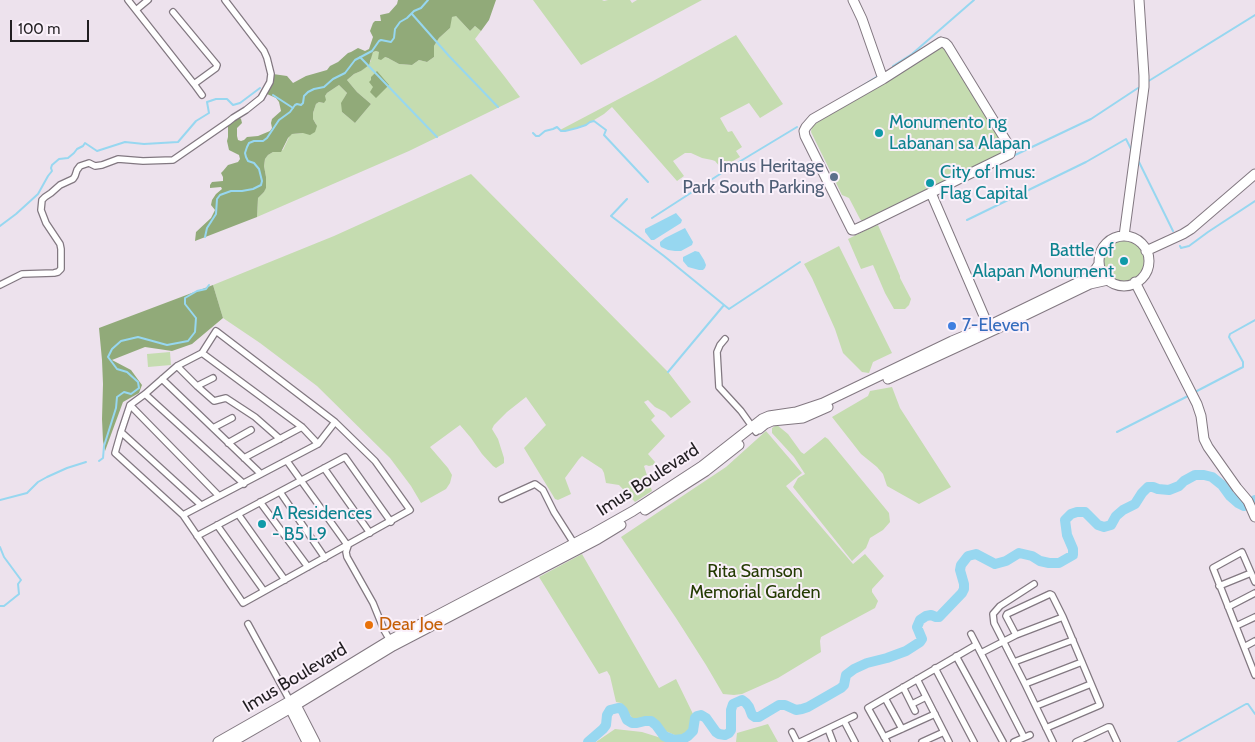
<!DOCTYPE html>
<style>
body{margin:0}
#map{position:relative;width:1255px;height:742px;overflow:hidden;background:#ede2ed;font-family:Cabin,sans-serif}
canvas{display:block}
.scale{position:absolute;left:10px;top:20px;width:79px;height:22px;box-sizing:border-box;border:2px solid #211e21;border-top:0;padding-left:6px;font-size:15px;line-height:18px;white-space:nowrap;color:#211e21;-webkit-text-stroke:4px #faf0fa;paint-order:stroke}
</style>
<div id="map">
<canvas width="1255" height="742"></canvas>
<div class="scale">100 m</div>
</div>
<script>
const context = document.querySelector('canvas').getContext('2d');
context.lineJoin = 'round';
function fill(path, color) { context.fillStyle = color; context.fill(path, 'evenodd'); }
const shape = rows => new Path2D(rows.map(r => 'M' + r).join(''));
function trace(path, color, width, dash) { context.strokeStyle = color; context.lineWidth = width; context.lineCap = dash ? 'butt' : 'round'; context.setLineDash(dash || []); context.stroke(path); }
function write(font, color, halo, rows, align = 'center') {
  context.font = font + ' Cabin,sans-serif'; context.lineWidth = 4; context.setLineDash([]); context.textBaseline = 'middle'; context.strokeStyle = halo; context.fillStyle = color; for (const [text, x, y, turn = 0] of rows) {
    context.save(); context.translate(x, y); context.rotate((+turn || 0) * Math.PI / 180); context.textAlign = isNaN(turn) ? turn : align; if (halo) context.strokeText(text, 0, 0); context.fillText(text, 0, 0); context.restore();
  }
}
const green = shape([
 [533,0,602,0,604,1,608,0,630,0,632,3,637,0,702,0,581,65],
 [454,16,456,16,470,31,475,26,481,31,475,39,505,77,520,97,409,151,257,217,258,198,264,192,266,187,266,177,264,166,265,159,268,155,273,152,283,150,290,135,292,134,303,133,316,124,313,119,313,113,316,104,319,102,324,103,325,96,327,93,339,85,347,93,343,100,342,112,355,123,371,104,357,92,347,80,354,74,361,71,371,61,371,56,373,52,376,51,380,52,380,53,385,57,390,59,399,64,412,65,419,60,427,62,434,57,434,46,439,38,450,28,450,21,452,17],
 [736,35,783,104,760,118,749,103,720,118,728,132,732,131,742,147,736,151,740,157,721,168,715,161,712,160,702,158,691,153,685,153,673,161,684,176,677,181,612,107,604,114,586,125,565,131,560,130,653,81],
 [938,46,943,46,948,52,1007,151,865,221,862,221,860,219,849,198,842,195,811,132,812,126],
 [471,174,668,372,691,402,671,418,665,412,655,407,648,400,644,402,655,416,651,420,665,436,648,454,655,462,653,465,649,466,646,465,644,466,652,491,635,502,619,485,606,483,604,473,602,469,582,456,579,459,565,478,571,494,558,500,555,499,524,448,546,425,526,397,507,412,494,425,492,429,498,439,504,458,504,463,496,468,493,466,482,454,471,438,460,425,430,447,448,468,452,475,450,483,446,489,421,503,411,486,390,458,317,386,260,343,223,318,213,285,334,236],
 [878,225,900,276,900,278,911,299,909,305,905,309,894,309,885,293,873,265,861,269,848,239,872,227],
 '1104 261a20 20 0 1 1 40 0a20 20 0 1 1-40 0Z',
 [839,246,892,353,873,362,869,373,862,372,843,353,835,329,812,278,804,264],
 [170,352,171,365,148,367,147,354],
 [892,387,900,408,951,487,919,504,887,486,883,474,877,467,861,454,832,417,868,396,870,391],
 [777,425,788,434,801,452,804,454,825,437,828,439,889,513,890,522,883,530,870,538,866,548,852,561,793,487,798,478,805,474,794,457,772,433,772,428],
 [766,431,802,473,786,486,853,564,865,554,884,576,872,589,872,592,878,601,875,608,821,637,820,641,821,652,778,678,742,694,734,695,723,694,706,665,676,618,621,537,726,467],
 [582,554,659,688,676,679,693,714,691,729,687,734,682,736,677,736,663,730,654,719,644,718,637,722,635,722,623,705,621,703,616,702,610,676,607,671,599,674,539,577],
 [768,724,778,742,736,742,737,733],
 [615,729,642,732,674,742,596,742]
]);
const forest = shape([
 [398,0,496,0,489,20,481,31,475,26,470,31,456,16,452,17,450,28,439,38,434,46,434,57,427,62,419,60,412,65,399,64,388,58,385,57,381,60,378,59,379,52,376,51,373,52,369,65,361,71,354,74,347,80,357,92,371,104,355,123,342,112,341,103,347,93,339,85,327,93,325,96,326,100,324,103,319,102,316,104,313,113,313,119,317,126,315,132,310,135,303,133,292,134,288,138,281,152,273,152,268,155,265,159,264,166,266,177,266,188,264,192,258,198,257,217,195,241,196,232,211,218,215,210,211,205,212,200,216,194,222,189,221,187,210,188,210,185,212,182,223,181,223,177,221,173,223,171,228,165,238,162,240,159,239,155,229,150,227,141,228,137,228,124,239,117,241,119,242,123,237,128,237,136,238,140,241,141,244,140,247,137,258,136,270,131,272,128,271,123,272,119,281,111,279,102,276,98,267,94,271,84,273,74,287,76,293,83,306,76,327,70,330,66,338,62,348,53,351,52,358,48,365,51,369,49,373,37,370,31,373,23,375,21,381,21,380,15,389,13,397,4],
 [377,71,389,85,376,98,370,92,373,87,369,82,371,80,371,77],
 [213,285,223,318,192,344,172,351,145,347,112,360,131,370,142,385,139,393,123,402,105,451,103,441,102,419,103,384,102,360,99,328]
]);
const water = shape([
 [676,213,682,220,681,223,654,240,651,240,645,232,645,229],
 [685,228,693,242,692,245,681,251,675,251,668,250,661,247,660,245,660,242,665,238],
 [695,251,699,252,704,260,706,265,705,268,703,270,699,270,688,267,683,261,683,257]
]);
const stream = shape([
 [412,14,449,56,498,107],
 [360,57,437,137],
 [893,66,912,54,974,0],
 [1147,82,1255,15],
 [859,88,878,76],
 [273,95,293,108],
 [533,133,536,136,539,136,545,131,553,129,557,127,561,131,565,131,577,128,586,125,590,122,594,121,606,130,604,135,648,182],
 [1013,156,1091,119,1138,88],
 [1139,162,1173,231],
 [627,199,611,216,664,256,729,309,800,262],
 [652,218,734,165,797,127],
 [967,220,1086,162,1126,139,1131,149],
 [0,226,16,214,38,194,48,176,52,171,51,168,52,165,59,159,68,158,74,153,77,149,83,146,85,143,97,151,125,142,144,144,178,142,196,121,209,113,207,102,216,99,227,99,233,105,240,103,260,88],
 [205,237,207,228,216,214,217,199,220,195,231,191,242,191,253,189,261,185,262,181,259,169,254,163,248,161,246,157,245,153,247,147,249,143,254,141,263,141,267,138,279,120,290,112,295,105,297,104,301,105,303,103,304,96,308,92,314,89,324,87,333,79,345,73,355,60,372,51,379,41,381,40,391,42,394,38,395,29,400,22,407,18,414,11,421,8,428,0],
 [1180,246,1181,248,1189,246,1208,232,1255,201],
 [668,372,724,305],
 [1195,392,1243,367,1243,362,1229,337,1230,334,1255,320],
 [1117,432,1188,396],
 [99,461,103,458,104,446,116,408,117,397,124,392,131,394,139,388,138,382,127,372,117,369,108,357,112,349,121,341,138,337,167,345,188,341,195,332,196,318,185,304,185,298,197,291,206,289,209,285],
 [0,500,27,493,38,482,47,477,67,468,86,462],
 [0,547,4,557,21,580,18,584,19,594,4,606,0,606],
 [1178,742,1246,704,1248,704,1255,714]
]);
const river = shape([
 [588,742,603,729,606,725,607,715,610,710,618,708,620,708,623,711,627,720,632,723,637,723,645,721,651,721,656,725,664,736,674,740,683,739,688,736,693,731,695,718,697,716,701,715,706,718,716,732,719,734,725,735,729,733,731,730,731,710,733,704,742,700,746,703,749,707,752,715,755,717,759,717,779,705,785,705,796,710,802,709,808,707,841,688,844,685,846,675,854,669,867,663,887,658,906,651,920,642,922,639,917,627,920,620,926,616,931,615,936,617,939,617,962,593,964,589,964,584,960,570,961,565,968,556,976,554,995,564,1006,561,1019,553,1032,556,1040,561,1049,563,1059,563,1073,555,1073,549,1067,535,1065,520,1071,514,1077,512,1085,512,1098,525,1104,527,1111,525,1116,516,1123,510,1135,504,1142,493,1148,487,1153,487,1158,489,1169,490,1179,486,1184,481,1195,475,1204,475,1212,477,1222,485,1230,496,1238,503,1244,506,1247,505,1255,500]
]);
const street = shape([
 [128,0,194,84,216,68,217,65,173,12],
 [136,10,148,0],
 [194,84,202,95],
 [0,285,22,274,54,273,58,272,61,269,61,249,60,244,46,223,41,210,42,200,45,197,51,193,60,185,73,179,75,176,77,170,80,166,89,163,95,166,102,165,118,159,143,161,173,160,228,122,233,118,246,110,261,98,270,82,271,74,267,58,264,51,225,0],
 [725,339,720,345,717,352,719,387,741,411,756,432],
 [202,353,302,427,318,444],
 [177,366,197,386,214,401,226,398,255,417,280,439],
 [162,379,261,474],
 [197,386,213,378],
 [145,394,244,484],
 [130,405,219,496],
 [213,428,232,418],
 [121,432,201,505],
 [228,443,251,430],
 [244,458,302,427],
 [287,461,348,546,346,552,347,557,373,603,384,630,391,642],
 [324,468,370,533],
 [280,492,325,558],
 [502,499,535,484,543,490,554,512,575,545],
 [260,502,308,567],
 [238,514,285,580],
 [183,515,318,444,335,422,375,461,410,510,243,603,183,515,115,453,121,432,130,405,145,394,177,366,202,353,216,331,335,422],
 [217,525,264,591],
 [197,536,345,457,391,522],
 [1255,582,1242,552,1213,568,1255,675],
 [1034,584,1000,606,993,614,994,623,1025,684,1053,742],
 [1219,586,1251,573],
 [1228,607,1255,593],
 [248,624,290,701],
 [1236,626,1255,617],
 [971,634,1024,737],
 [1016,635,1006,616,1007,614,1050,594,1052,595,1063,617,1100,705,1046,728],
 [1244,647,1255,641],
 [981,653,1016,635,1063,617],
 [956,656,1003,742],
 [1014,662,1073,640],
 [935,668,974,742],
 [917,679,949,742],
 [1025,684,1082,662],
 [903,687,915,711],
 [885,698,902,729],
 [912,704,926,697],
 [1036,706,1091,684],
 [844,721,855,742],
 [828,729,833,742],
 [792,732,797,742],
 [884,737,935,714],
 [800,742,854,716],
 [887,742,868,708,976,645],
 [922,742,944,732],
 [1014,742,1030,735],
 [1076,742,1108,727,1110,727,1117,742]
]);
const secondary = shape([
 [853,0,862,19,883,79],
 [941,42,945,43,948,46,1011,149,1010,154,867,224,854,230,852,230,805,136,804,131,806,127,813,119,883,79,941,42],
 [931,193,990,330],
 [1124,236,1144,87,1144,76,1139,0],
 '1099 261a25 25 0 1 1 50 0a25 25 0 1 1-50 0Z',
 [1146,251,1183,234,1191,229,1255,174],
 [1135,282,1197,404,1201,416,1204,439,1208,447,1237,488,1248,501,1255,517],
 [888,379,1005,325,1090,284,1108,280],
 [759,429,765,424,772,421,803,418,828,407],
 [645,510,706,471,739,445],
 [291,702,296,705,315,742],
 [290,703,290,708,307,742],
 [218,742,290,701,390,640,594,533,633,511,702,466,762,419,769,416,796,412,823,403,952,341,988,326,1087,278,1093,273,1099,264],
 [232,742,296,705,393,646,598,539,621,525]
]);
const markers = [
 [879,133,5,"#0f9aa8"],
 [834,177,5,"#5c6f8a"],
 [930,183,5,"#0f9aa8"],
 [1124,261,5,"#0f9aa8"],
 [952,326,5,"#3f7fe0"],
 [262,524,5,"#0f9aa8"],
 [369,625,5,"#e8710a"]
];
const cultureNames = [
 ["Monumento ng",889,123],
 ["Labanan sa Alapan",889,144],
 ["City of Imus:",940,173],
 ["Flag Capital",940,194],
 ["Battle of",1114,251,"right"],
 ["Alapan Monument",1114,272,"right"],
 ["A Residences",272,514],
 ["- B5 L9",272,535]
];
const serviceNames = [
 ["Imus Heritage",824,167],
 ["Park South Parking",824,188]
];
const shopNames = [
 ["7-Eleven",962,326]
];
const streetNames = [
 ["Imus Boulevard",648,480,-33],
 ["Imus Boulevard",295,678,-31]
];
const parkNames = [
 ["Rita Samson",755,572],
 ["Memorial Garden",755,593]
];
const foodNames = [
 ["Dear Joe",379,625]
];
fill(green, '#c5dcb0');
fill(forest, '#91aa79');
fill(water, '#97d7f0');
trace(stream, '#97d7f0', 2);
trace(river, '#97d7f0', 10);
trace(street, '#827881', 8);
trace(secondary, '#827881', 11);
trace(street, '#fff', 5.5);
trace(secondary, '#fff', 9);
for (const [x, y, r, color] of markers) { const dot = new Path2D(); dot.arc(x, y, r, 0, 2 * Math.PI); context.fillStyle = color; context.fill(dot); trace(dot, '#faf0fa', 2); }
write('18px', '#0d838f', '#faf0fa', cultureNames, 'left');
write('18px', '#4e5e75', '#faf0fa', serviceNames, 'right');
write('18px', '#366cbe', '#faf0fa', shopNames, 'left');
write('18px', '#211e21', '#faf0fa', streetNames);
write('18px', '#243b03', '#faf0fa', parkNames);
write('18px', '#c56008', '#faf0fa', foodNames, 'left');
</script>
